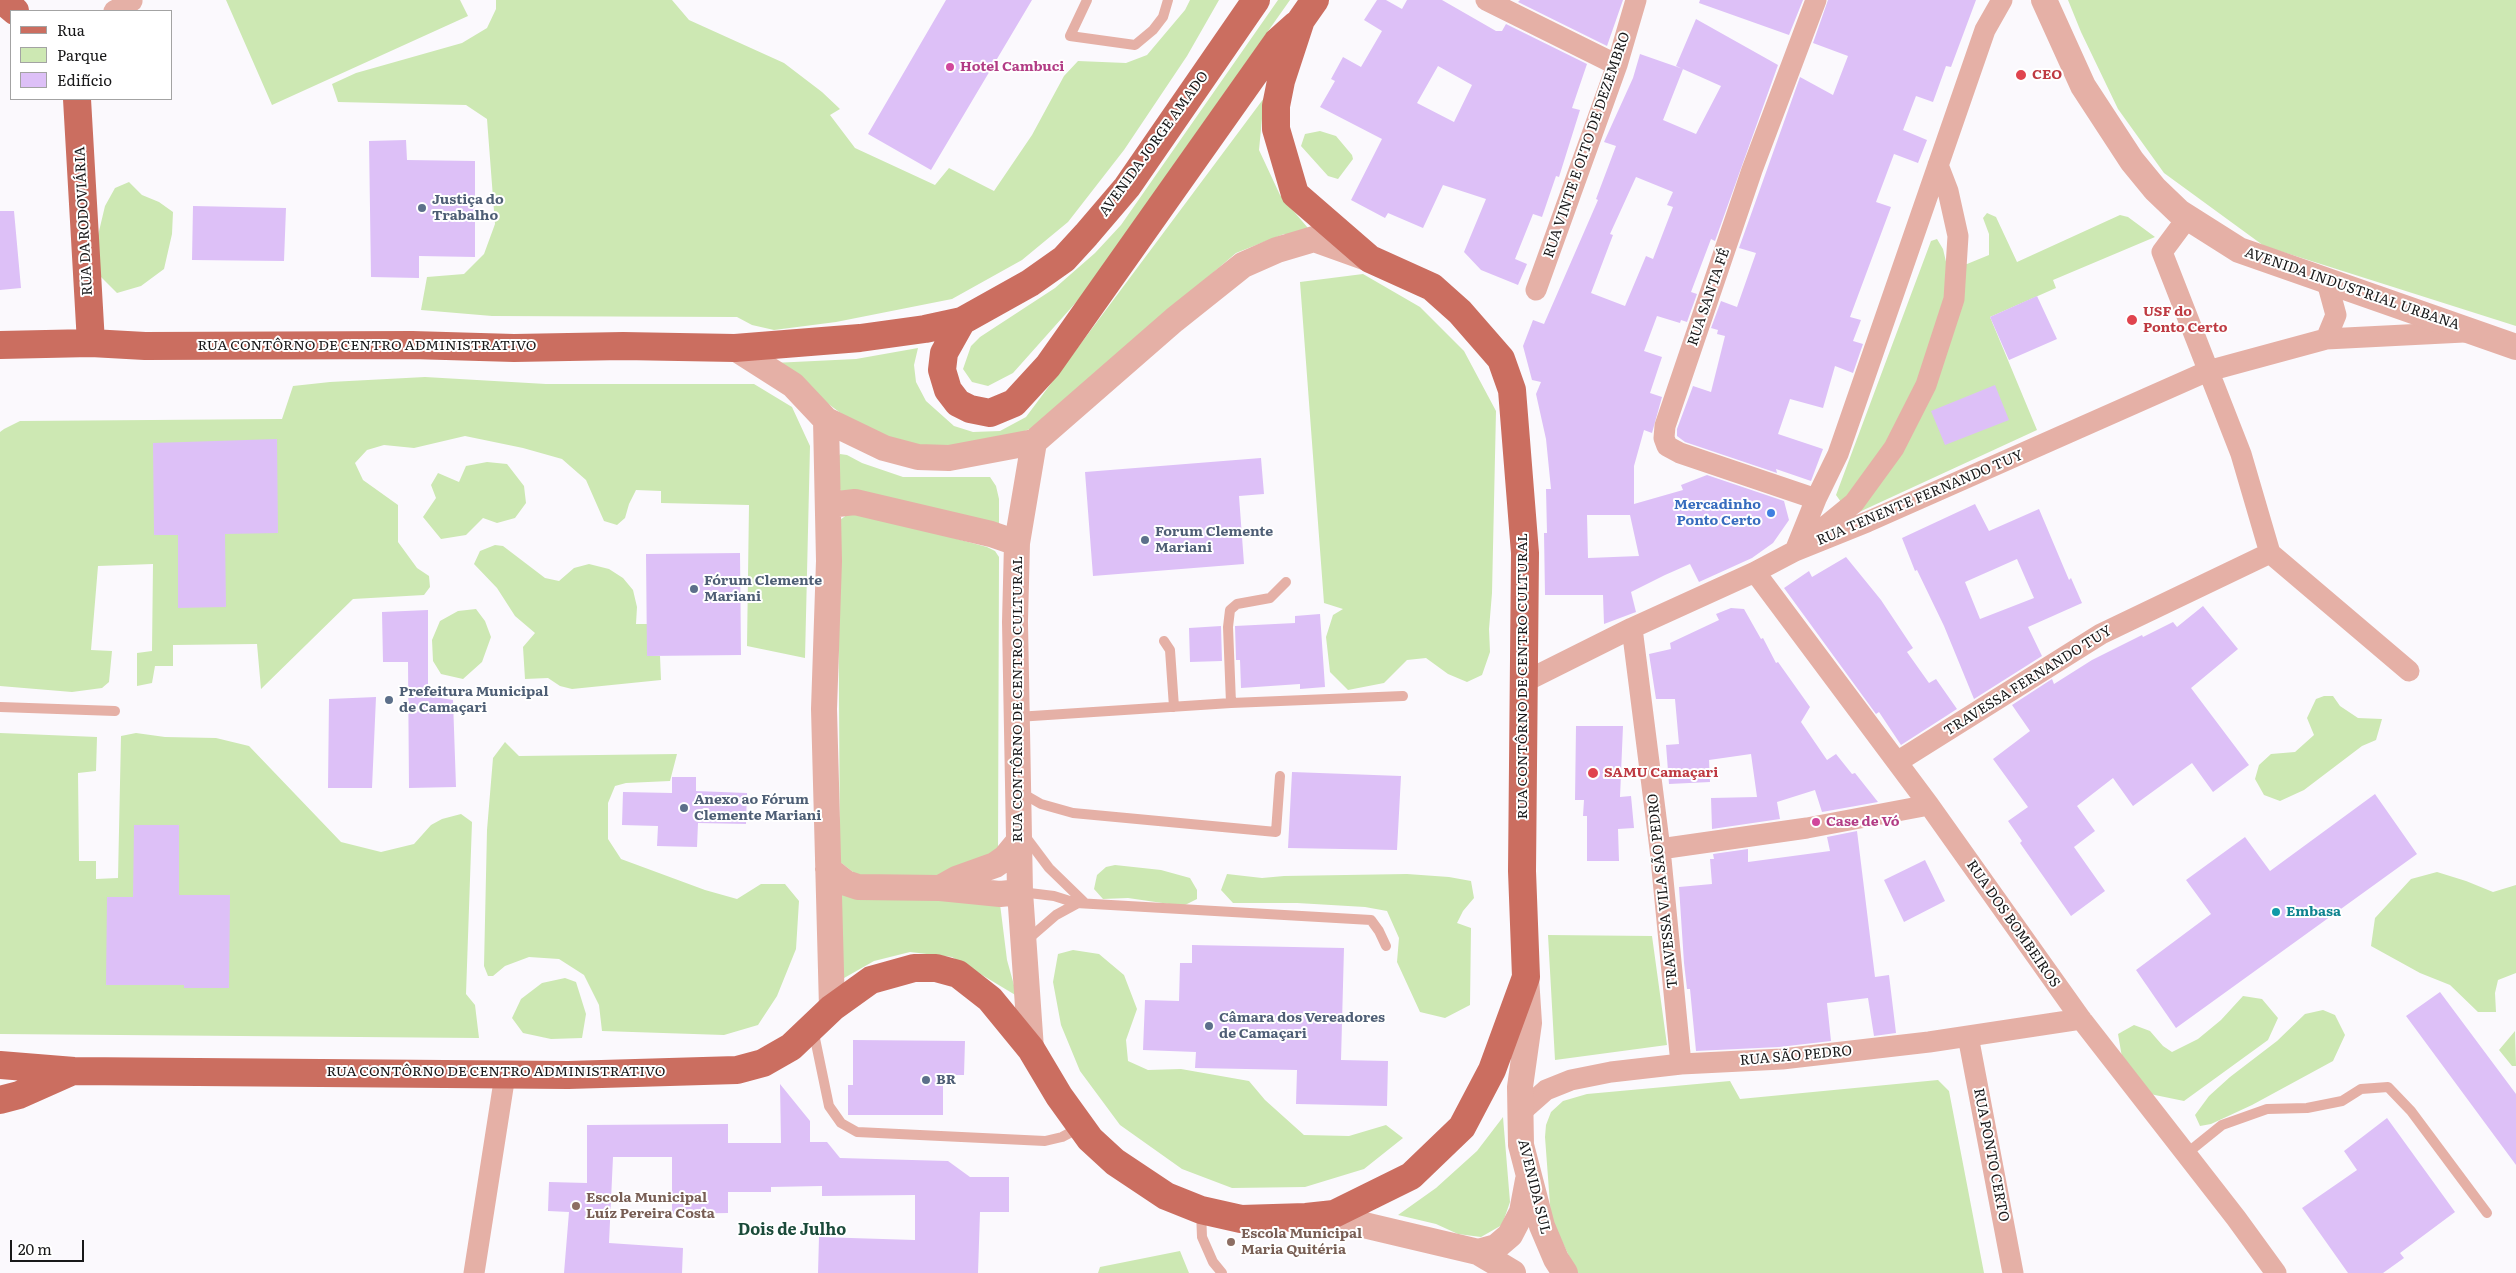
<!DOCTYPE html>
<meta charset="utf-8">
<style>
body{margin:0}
#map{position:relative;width:2516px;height:1273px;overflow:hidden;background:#fbf9fd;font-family:Literata,serif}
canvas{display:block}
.legend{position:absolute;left:10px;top:10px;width:162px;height:90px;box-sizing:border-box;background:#fff;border:1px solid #a3a3a3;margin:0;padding:6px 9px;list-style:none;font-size:15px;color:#181819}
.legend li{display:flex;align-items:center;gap:10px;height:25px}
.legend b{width:25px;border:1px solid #a3a3a3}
.scale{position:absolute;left:10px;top:1240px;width:74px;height:22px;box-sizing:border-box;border:2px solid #181819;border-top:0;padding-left:6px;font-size:15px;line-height:18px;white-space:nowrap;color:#181819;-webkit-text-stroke:4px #fff;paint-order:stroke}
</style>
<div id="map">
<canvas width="2516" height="1273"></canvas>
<ul class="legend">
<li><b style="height:6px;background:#cb6e60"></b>Rua</li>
<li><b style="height:14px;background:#cde8b3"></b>Parque</li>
<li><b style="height:14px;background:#ddc0f7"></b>Edifício</li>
</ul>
<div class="scale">20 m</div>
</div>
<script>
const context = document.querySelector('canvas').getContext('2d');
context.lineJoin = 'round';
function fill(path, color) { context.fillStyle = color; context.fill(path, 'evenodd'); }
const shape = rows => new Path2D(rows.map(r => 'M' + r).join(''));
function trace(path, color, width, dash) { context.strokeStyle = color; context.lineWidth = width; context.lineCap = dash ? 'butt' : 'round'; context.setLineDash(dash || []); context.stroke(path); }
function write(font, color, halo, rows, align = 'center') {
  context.font = font + ' Literata,serif'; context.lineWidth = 4; context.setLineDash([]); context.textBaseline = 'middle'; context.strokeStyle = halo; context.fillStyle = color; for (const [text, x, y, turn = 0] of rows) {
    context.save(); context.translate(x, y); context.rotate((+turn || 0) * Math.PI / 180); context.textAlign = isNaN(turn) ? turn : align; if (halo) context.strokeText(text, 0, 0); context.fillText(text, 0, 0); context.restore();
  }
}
const green = shape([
 [226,0,460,0,468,16,272,105],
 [496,0,672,0,689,20,784,63,822,92,840,109,830,115,855,148,935,185,949,168,994,191,1032,135,1064,76,1078,61,1126,63,1147,55,1185,10,1190,0,1219,0,1187,56,1124,150,1068,222,1022,260,952,299,836,322,774,330,752,325,737,317,492,316,421,310,427,277,464,274,484,254,495,224,487,119,466,105,338,102,332,84,356,73,462,43,487,28,496,9],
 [1278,0,1290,0,1079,299,1013,373,988,386,972,382,963,369,971,346,980,337,1055,288,1095,253,1121,225],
 [2068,0,2516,0,2516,326,2264,246,2164,173,2118,109,2081,32],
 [1264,98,1259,150,1280,195,1313,234,1284,234,1236,253,1032,428,1006,439,934,448,885,439,846,417,773,363,856,359,918,348,914,365,916,382,926,401,954,426,973,432,1000,431,1026,417],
 [1320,131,1336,136,1352,155,1353,159,1338,179,1328,176,1301,146,1305,134],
 [129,182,142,195,159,202,173,212,172,234,164,269,141,286,117,293,99,275,95,248,105,206,115,188],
 [1987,213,1996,217,2017,262,2120,215,2128,217,2155,237,2053,280,2056,288,1990,317,2037,430,1857,513,1846,509,1836,495,1931,241,1937,239,1943,249,1947,266,1967,264,1989,255,1989,234,1983,218],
 [1363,274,1420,307,1464,351,1496,411,1492,593,1489,629,1490,652,1482,675,1467,682,1448,674,1426,658,1407,660,1384,683,1348,690,1330,672,1326,637,1333,615,1343,609,1324,603,1300,282],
 [425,377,546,384,754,384,792,407,810,446,805,658,747,646,749,505,661,503,661,491,636,490,629,504,625,518,617,525,604,521,586,480,562,459,523,448,465,436,414,448,384,445,367,450,355,463,363,480,398,505,398,542,417,568,429,576,430,587,424,595,353,599,261,689,257,644,173,645,173,666,155,666,152,683,137,686,137,653,152,651,153,564,98,566,91,650,112,651,109,682,102,688,72,692,0,686,0,432,4,429,20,421,282,419,293,386,330,382],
 [840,454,847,455,862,463,903,477,990,477,996,486,999,499,999,532,841,498,837,459],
 [487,462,507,464,524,486,526,503,515,518,497,523,483,518,466,535,441,539,423,517,436,498,431,485,438,473,459,482,466,466],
 [860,513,987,547,995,551,999,557,998,853,948,875,862,879,840,862,838,535,840,520,848,514],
 [495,545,503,546,545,578,559,581,574,568,589,564,609,569,623,578,633,590,637,607,636,624,647,624,647,656,660,656,661,680,572,689,560,686,548,678,525,679,523,647,535,633,515,616,497,588,474,564,480,551],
 [476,609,485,621,491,637,482,662,463,679,441,674,433,661,432,640,440,621,458,611],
 [2324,696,2333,696,2340,706,2358,718,2382,719,2376,740,2362,746,2304,790,2280,801,2264,795,2255,779,2259,765,2271,754,2295,752,2314,735,2307,718,2316,699],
 [0,733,97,737,96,771,78,773,79,861,96,861,96,879,118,878,121,736,136,733,165,737,216,738,249,746,341,842,381,852,414,844,431,825,442,819,461,814,472,822,466,994,475,1005,479,1038,0,1034],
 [505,742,519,756,677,754,670,781,626,783,615,786,608,803,608,839,621,859,705,890,737,899,761,884,785,884,799,901,796,949,777,996,758,1025,724,1035,602,1031,599,1005,584,975,559,959,529,957,505,966,493,976,488,976,484,966,487,830,493,758],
 [1115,865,1161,870,1190,878,1197,890,1197,899,1183,906,1128,898,1103,899,1094,889,1097,875,1106,867],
 [2437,872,2466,881,2493,892,2516,885,2516,973,2498,980,2495,993,2496,1012,2478,1012,2450,985,2420,973,2371,946,2375,918,2411,879],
 [1227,874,1262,878,1284,876,1407,874,1449,877,1471,881,1474,898,1463,911,1457,923,1471,928,1470,1005,1445,1018,1420,1012,1397,962,1399,938,1387,911,1365,907,1297,903,1233,903,1221,890],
 [837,890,994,899,1000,904,1007,960,1017,996,952,957,910,952,874,961,837,982],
 [1548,935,1652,936,1667,1045,1555,1060],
 [1073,950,1099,954,1124,975,1137,1009,1126,1040,1128,1061,1148,1070,1181,1069,1249,1081,1265,1100,1304,1135,1349,1136,1386,1125,1403,1138,1364,1169,1305,1187,1232,1188,1182,1169,1120,1125,1080,1071,1061,1025,1053,982,1058,954],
 [565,978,576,982,586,1014,582,1038,551,1039,523,1033,512,1018,521,999,542,983],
 [2243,996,2262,999,2278,1018,2268,1040,2184,1101,2150,1094,2123,1063,2118,1034,2134,1025,2150,1031,2163,1046,2172,1052,2198,1039,2221,1020],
 [2323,1010,2335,1015,2345,1035,2333,1061,2252,1105,2211,1124,2200,1126,2195,1115,2209,1096,2230,1077,2277,1041,2305,1014],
 [2515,1031,2516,1066,2512,1066,2499,1050],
 [1938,1080,1949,1091,1984,1273,1577,1273,1551,1218,1545,1137,1546,1125,1551,1112,1563,1101,1587,1094,1730,1081,1740,1099],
 [1503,1117,1510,1202,1502,1225,1481,1237,1458,1234,1436,1224,1398,1215,1436,1188,1477,1151],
 [1180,1251,1189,1273,1098,1273,1100,1267]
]);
const building = shape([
 [946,0,1032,0,931,170,868,134],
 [1377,0,1386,0,1402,9,1407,0,1442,0,1496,31,1502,31,1506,24,1587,64,1572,108,1580,110,1559,177,1556,176,1542,217,1533,214,1515,259,1527,264,1518,285,1481,270,1464,252,1486,199,1443,185,1423,228,1388,213,1385,218,1351,200,1382,139,1320,107,1335,81,1331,79,1343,57,1361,67,1382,31,1364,20],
 [1438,66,1472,85,1454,122,1417,103],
 [1520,0,1623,0,1607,46,1518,2],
 [1700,0,1803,0,1789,35,1699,3],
 [1828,0,1976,0,1951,67,1946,66,1933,102,1916,96,1903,130,1927,140,1918,163,1894,154,1876,202,1891,207,1850,317,1861,320,1853,341,1863,344,1853,373,1835,366,1823,408,1790,399,1778,434,1823,449,1811,481,1776,469,1777,473,1685,442,1677,436,1677,429,1693,386,1711,392,1725,336,1717,334,1718,330,1711,328,1721,301,1737,307,1756,253,1739,248,1800,77,1833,95,1848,56,1813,43],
 [1696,19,1778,65,1715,241,1711,239,1691,292,1697,294,1687,322,1681,320,1680,323,1657,316,1644,351,1662,357,1650,393,1662,397,1652,433,1644,430,1634,466,1634,504,1683,490,1681,485,1707,475,1784,501,1789,520,1773,543,1752,558,1699,582,1690,564,1665,575,1631,592,1636,612,1604,624,1603,595,1545,595,1544,533,1547,533,1546,489,1551,489,1546,439,1536,394,1541,382,1532,380,1523,346,1533,320,1544,324,1598,200,1596,199,1616,146,1604,142,1633,78,1640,54,1683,69,1663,120,1696,134,1721,86,1676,66],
 [1636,177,1673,192,1667,205,1673,207,1653,259,1646,256,1625,306,1591,293,1613,235,1610,234],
 [1587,515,1630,515,1639,556,1588,558],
 [406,140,407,160,475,161,475,257,419,256,419,278,371,277,369,141],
 [193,206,286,208,284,261,192,260],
 [0,211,14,211,21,288,0,290],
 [2037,296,2057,339,2009,360,1990,317],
 [1995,385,2009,420,1945,445,1931,411],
 [277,439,278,533,225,534,226,607,178,608,178,535,154,535,153,443],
 [1261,458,1264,494,1239,496,1244,564,1093,576,1085,472],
 [1975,504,1989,531,2039,509,2069,580,2071,578,2082,603,2028,627,2042,656,1974,699,1944,626,1917,570,1915,571,1902,538],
 [2017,559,2034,598,1980,619,1965,582],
 [740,553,741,655,647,656,646,554],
 [1846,557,1881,600,1913,648,1907,652,1929,683,1936,679,1957,709,1901,745,1879,712,1876,714,1784,588,1809,571,1812,577],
 [2203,606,2238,649,2191,688,2249,765,2213,792,2192,763,2133,806,2113,778,2077,806,2095,831,2074,847,2105,891,2071,916,2020,843,2022,841,2008,821,2028,807,1993,759,2030,731,2012,705,2052,679,2054,684,2092,660,2142,635,2143,637,2173,622,2177,627],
 [1731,608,1744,609,1761,639,1763,638,1776,663,1778,662,1810,707,1801,722,1827,760,1836,754,1852,774,1855,773,1878,802,1822,812,1815,790,1777,802,1780,819,1712,829,1711,798,1757,797,1751,754,1709,760,1710,782,1669,784,1666,745,1679,744,1675,699,1656,699,1649,654,1671,649,1670,643,1719,620,1716,614],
 [428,610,428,696,453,700,456,787,409,788,408,662,383,662,382,612],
 [1320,614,1325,687,1300,689,1300,684,1241,688,1240,660,1236,660,1235,626,1295,623,1295,616],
 [1221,626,1222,661,1190,662,1189,628],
 [376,697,372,788,328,788,329,699],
 [1576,726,1623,726,1620,797,1631,796,1634,828,1618,829,1619,861,1587,861,1587,816,1583,816,1584,800,1575,800],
 [1292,772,1401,776,1397,850,1288,848],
 [672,777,696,777,696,791,747,793,746,824,698,823,697,847,657,846,658,826,622,825,623,792,672,793],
 [2375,794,2417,854,2176,1028,2136,970,2211,914,2186,880,2245,837,2270,871],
 [134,825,179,825,179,895,230,895,229,988,184,988,184,985,106,985,107,897,133,897],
 [1857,831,1875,977,1889,975,1896,1033,1874,1036,1868,998,1827,1003,1831,1041,1779,1047,1696,1051,1690,989,1687,989,1684,963,1679,887,1712,884,1710,859,1714,859,1713,854,1748,849,1748,862,1830,851,1827,837],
 [1925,860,1945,901,1904,922,1884,880],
 [1192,945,1344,948,1341,1060,1388,1061,1387,1106,1296,1104,1297,1070,1195,1068,1196,1052,1143,1050,1145,1000,1179,1001,1180,963,1192,963],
 [2440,992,2516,1094,2516,1165,2406,1016],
 [853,1040,965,1041,964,1075,943,1075,943,1115,848,1115,848,1085,853,1085],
 [780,1084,810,1121,810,1142,827,1142,840,1158,948,1161,970,1177,1009,1177,1009,1212,980,1212,978,1273,818,1273,819,1237,915,1240,915,1195,822,1196,822,1186,771,1187,771,1192,728,1192,728,1213,672,1214,672,1157,613,1157,609,1243,683,1248,682,1273,564,1273,569,1212,548,1211,549,1182,587,1183,587,1125,728,1124,728,1143,781,1143],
 [2387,1118,2455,1212,2400,1253,2404,1258,2383,1273,2348,1273,2302,1208,2357,1170,2344,1151]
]);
const service = shape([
 [1087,0,1070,36,1135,45,1153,30,1163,17,1168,0],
 [1164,641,1170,650,1174,707],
 [1231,703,1228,627,1230,610,1237,604,1270,598,1286,582],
 [0,707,115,711],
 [1017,717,1231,703,1403,696],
 [1020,792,1041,804,1073,813,1276,832,1280,776],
 [1025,836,1049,868,1084,902],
 [1021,892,1054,896,1076,903,1371,920,1379,931,1386,946],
 [1026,941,1056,915,1078,903],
 [813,1029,829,1106,841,1123,857,1132,1045,1141,1062,1137,1081,1127],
 [2186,1154,2222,1125,2267,1109,2307,1108,2342,1101,2361,1089,2388,1087,2411,1111,2487,1213],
 [1201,1211,1202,1237,1213,1262,1222,1273]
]);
const minor = shape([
 [1486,0,1617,65],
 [114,11,132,1],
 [2188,217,2162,252,2241,454,2270,553,2409,671],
 [1536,290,1617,65,1636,0],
 [2326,339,2336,315,2327,282],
 [1816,499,1680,453,1667,446,1664,438,1665,426,1752,170,1816,0],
 [1811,538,1854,503,1894,448,1926,385,1954,299,1958,236,1948,191,1938,165],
 [1795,551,1816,499,1838,454,1985,30,2002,0],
 [1755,572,1929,805,2081,1019,2236,1218,2276,1273],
 [1632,628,1660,849,1681,1064],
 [1524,682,1632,628,1755,572,1795,551,1867,522,2208,371,2326,339,2464,332],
 [1897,762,2101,634,2270,553],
 [1660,849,1807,828,1929,805],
 [1968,1036,2013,1273],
 [1520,1113,1546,1090,1571,1080,1611,1072,1681,1064,1782,1059,1929,1042,2081,1019],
 [474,1273,505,1075]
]);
const tertiary = shape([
 [2044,0,2083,86,2132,161,2155,189,2179,212,2239,250,2516,347],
 [735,348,793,385,826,420,884,448,918,457,949,458,1034,442],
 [826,420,829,561,824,709,832,1008],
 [829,505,855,502,991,534,1017,543],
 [828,869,846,883,858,887,940,888,956,879,995,865,1005,858,1019,841],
 [940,888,1000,894,1020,892],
 [1526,977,1529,1023,1520,1087,1521,1145,1542,1226,1556,1259,1565,1273],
 [1031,1049,1020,892,1015,622,1017,543,1034,442,1174,320,1243,265,1277,250,1314,239,1367,258],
 [1334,1214,1368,1226,1478,1252,1513,1273],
 [1478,1252,1496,1247,1510,1235,1522,1212,1528,1180]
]);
const primary = shape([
 [2,0,15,11],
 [77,99,91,343],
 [962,321,944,353,942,370,948,390,958,403,970,409,990,413,1014,403,1048,366,1277,42,1296,25],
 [0,345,91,343,145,346,412,345,514,348,623,346,735,348,860,338,925,329,962,321,1030,283,1064,259,1086,235,1127,187,1256,0],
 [0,1065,74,1071,568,1075,737,1070,763,1063,791,1047,832,1008,871,980,914,968,936,968,958,974,990,999,1031,1049,1059,1096,1090,1139,1115,1162,1166,1196,1201,1210,1241,1219,1306,1217,1334,1214,1411,1176,1462,1127,1492,1070,1526,977,1522,871,1525,553,1512,390,1501,359,1460,312,1432,287,1370,259,1295,194,1276,129,1276,106,1281,81,1301,20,1315,0],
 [0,1100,19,1095,73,1071]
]);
const markers = [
 [950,67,5,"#d1479c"],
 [2021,75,6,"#e0444e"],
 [422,208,5,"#5c6f8a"],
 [2132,320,6,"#e0444e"],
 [1771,513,5,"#3f7fe0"],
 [1145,540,5,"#5c6f8a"],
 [694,589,5,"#5c6f8a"],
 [389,700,5,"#5c6f8a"],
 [1593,773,6,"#e0444e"],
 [684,808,5,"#5c6f8a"],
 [1816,822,5,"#d1479c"],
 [2276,912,5,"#0f9aa8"],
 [1209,1026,5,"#5c6f8a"],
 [926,1080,5,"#5c6f8a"],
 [576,1206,5,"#8d6e63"],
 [1231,1242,5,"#8d6e63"]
];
const hotelNames = [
 ["Hotel Cambuci",960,67],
 ["Case de Vó",1826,822]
];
const healthNames = [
 ["CEO",2032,75],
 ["USF do",2143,312],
 ["Ponto Certo",2143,328],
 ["SAMU Camaçari",1604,773]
];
const streetNames = [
 ["AVENIDA JORGE AMADO",1154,144,-54],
 ["RUA VINTE E OITO DE DEZEMBRO",1587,145,-71],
 ["RUA DA RODOVIÁRIA",84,221,-93],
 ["AVENIDA INDUSTRIAL URBANA",2352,289,19],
 ["RUA SANTA FÉ",1709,297,-71],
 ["RUA CONTÔRNO DE CENTRO ADMINISTRATIVO",367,346],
 ["RUA TENENTE FERNANDO TUY",1920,498,-23],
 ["RUA CONTÔRNO DE CENTRO CULTURAL",1523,676,-90],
 ["TRAVESSA FERNANDO TUY",2028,681,-32],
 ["RUA CONTÔRNO DE CENTRO CULTURAL",1018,699,-90],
 ["TRAVESSA VILA SÃO PEDRO",1663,891,-96],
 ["RUA DOS BOMBEIROS",2013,924,55],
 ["RUA SÃO PEDRO",1796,1056,-5],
 ["RUA CONTÔRNO DE CENTRO ADMINISTRATIVO",496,1072],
 ["RUA PONTO CERTO",1991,1155,79],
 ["AVENIDA SUL",1534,1187,76]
];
const serviceNames = [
 ["Justiça do",432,200],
 ["Trabalho",432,216],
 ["Forum Clemente",1155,532],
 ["Mariani",1155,548],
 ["Fórum Clemente",704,581],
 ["Mariani",704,597],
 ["Prefeitura Municipal",399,692],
 ["de Camaçari",399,708],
 ["Anexo ao Fórum",694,800],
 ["Clemente Mariani",694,816],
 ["Câmara dos Vereadores",1219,1018],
 ["de Camaçari",1219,1034],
 ["BR",936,1080]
];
const shopNames = [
 ["Mercadinho",1761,505],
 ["Ponto Certo",1761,521]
];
const cultureNames = [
 ["Embasa",2286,912]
];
const educationNames = [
 ["Escola Municipal",586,1198],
 ["Luíz Pereira Costa",586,1214],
 ["Escola Municipal",1241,1234],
 ["Maria Quitéria",1241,1250]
];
const quarterNames = [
 ["Dois de Julho",792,1230]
];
fill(green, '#cde8b3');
fill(building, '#ddc0f7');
trace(service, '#e5b0a6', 10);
trace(minor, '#e5b0a6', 21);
trace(tertiary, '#e5b0a6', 26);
trace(primary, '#cb6e60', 28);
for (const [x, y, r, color] of markers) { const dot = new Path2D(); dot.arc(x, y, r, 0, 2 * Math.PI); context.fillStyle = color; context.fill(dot); trace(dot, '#fff', 2); }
write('bold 14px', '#b23c85', '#fff', hotelNames, 'left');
write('bold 14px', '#be3a42', '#fff', healthNames, 'left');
write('14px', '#181819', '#fff', streetNames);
write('bold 14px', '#4e5e75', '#fff', serviceNames, 'left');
write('bold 14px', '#366cbe', '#fff', shopNames, 'right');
write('bold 14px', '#0d838f', '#fff', cultureNames, 'left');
write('bold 14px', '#785e54', '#fff', educationNames, 'left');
write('bold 16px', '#1b4b3a', '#fff', quarterNames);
</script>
